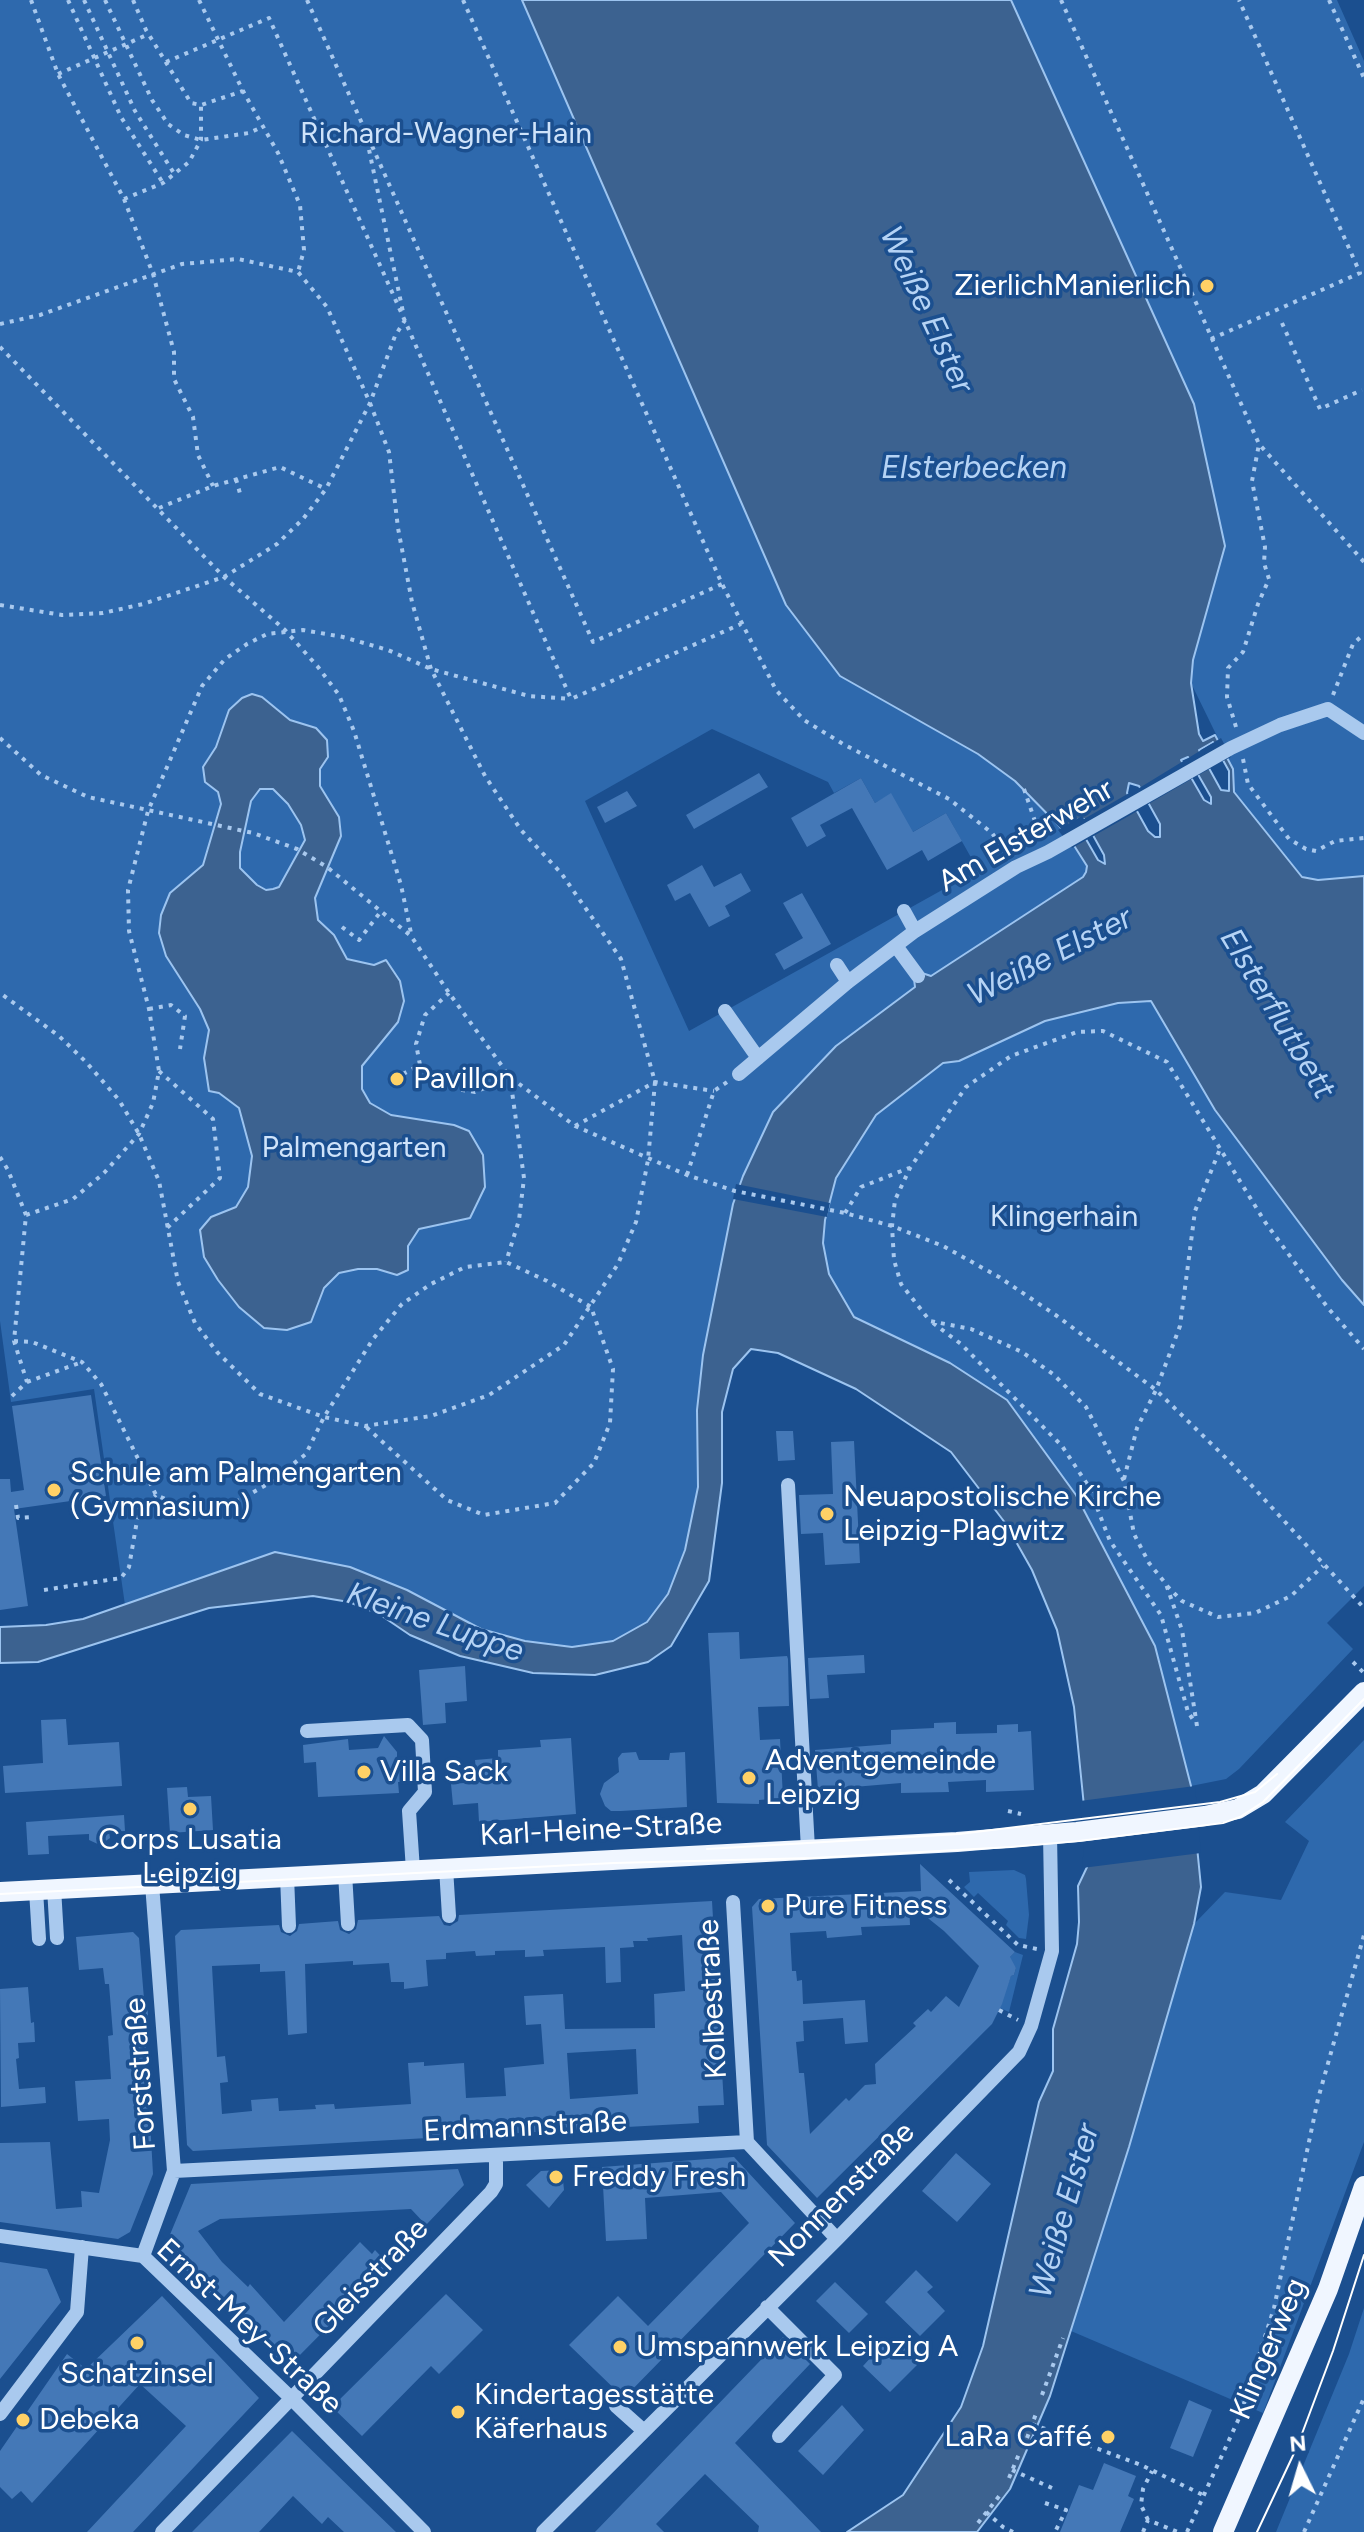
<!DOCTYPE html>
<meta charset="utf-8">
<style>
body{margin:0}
#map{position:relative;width:1364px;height:2532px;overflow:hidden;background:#1b4f8f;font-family:Figtree,sans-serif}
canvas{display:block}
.north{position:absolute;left:1260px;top:2428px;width:80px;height:80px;-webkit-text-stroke:6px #1b4f8f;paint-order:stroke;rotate:355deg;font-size:22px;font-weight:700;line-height:32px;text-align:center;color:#fff}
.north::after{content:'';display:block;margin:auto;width:28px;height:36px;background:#fff;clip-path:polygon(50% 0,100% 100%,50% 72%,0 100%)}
</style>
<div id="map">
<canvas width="1364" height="2532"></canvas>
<div class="north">N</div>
</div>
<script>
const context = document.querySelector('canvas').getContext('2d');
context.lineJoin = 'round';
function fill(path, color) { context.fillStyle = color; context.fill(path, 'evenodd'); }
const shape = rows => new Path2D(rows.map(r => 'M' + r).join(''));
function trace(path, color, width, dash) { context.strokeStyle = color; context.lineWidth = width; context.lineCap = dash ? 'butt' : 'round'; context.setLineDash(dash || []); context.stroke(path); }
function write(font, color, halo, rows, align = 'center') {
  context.font = font + ' Figtree,sans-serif'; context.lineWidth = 7; context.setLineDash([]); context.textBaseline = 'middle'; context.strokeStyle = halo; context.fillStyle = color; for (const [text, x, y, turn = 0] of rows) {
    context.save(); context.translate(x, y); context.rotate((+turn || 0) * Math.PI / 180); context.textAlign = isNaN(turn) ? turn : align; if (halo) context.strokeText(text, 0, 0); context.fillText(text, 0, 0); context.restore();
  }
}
const green = shape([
 [0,0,522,0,786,605,978,754,1015,781,1055,819,1087,866,1083,877,931,976,922,973,915,987,836,1046,773,1112,743,1176,733,1204,697,1410,698,1487,685,1550,668,1594,647,1622,613,1641,572,1647,525,1641,481,1629,407,1590,350,1567,275,1552,125,1605,94,1389,11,1402,0,1321],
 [712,729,828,782,834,793,861,778,875,803,891,794,897,841,946,813,978,870,689,1031,585,801],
 [1012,0,1337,0,1364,61,1364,876,1318,880,1302,877,1234,792,1233,769,1191,683,1193,660],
 [1151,1001,1215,1110,1342,1280,1364,1305,1364,1586,1327,1623,1353,1649,1239,1769,1226,1779,1191,1786,1155,1646,950,1363,854,1317,829,1274,823,1243,825,1220,836,1178,876,1115,943,1063,959,1061,1045,1021,1118,1003],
 [1364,1740,1364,2142,1263,2413,1071,2331,1129,2147,1194,1924,1225,1892,1281,1900,1309,1841,1285,1822],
 [1014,1870,1025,1875,1026,1879,1029,1915,1026,1939,1019,1938,1006,1925,1008,1921,978,1893,974,1897,964,1887,970,1882,969,1872],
 [1015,1952,1023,1955,1009,2012,1000,2008,1000,2004,1011,1976,1014,1975,1016,1968,1008,1959],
 [1364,2308,1364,2532,1276,2532,1349,2354]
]);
const water = shape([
 [522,0,1011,0,1194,404,1225,546,1193,660,1191,683,1199,734,1203,741,1215,735,1233,769,1234,792,1302,877,1318,880,1364,876,1364,1305,1342,1280,1215,1110,1151,1001,1118,1003,1045,1021,959,1061,943,1063,876,1115,836,1178,825,1220,823,1243,829,1274,854,1317,950,1363,1007,1400,1076,1495,1155,1646,1191,1786,1201,1887,1194,1924,1129,2147,1050,2396,1010,2489,977,2532,847,2532,903,2495,961,2407,983,2346,1039,2102,1053,2071,1053,2029,1077,1944,1079,1922,1078,1886,1088,1865,1088,1846,1074,1707,1057,1630,1032,1570,1006,1524,951,1452,856,1389,778,1353,751,1349,733,1369,722,1412,722,1483,709,1581,671,1646,648,1662,595,1675,533,1673,460,1656,410,1635,379,1614,349,1602,313,1596,209,1608,38,1662,0,1663,0,1627,46,1625,83,1619,275,1552,350,1567,407,1590,481,1629,525,1641,572,1647,613,1641,647,1622,668,1594,685,1550,698,1487,697,1410,703,1355,733,1204,743,1176,773,1112,836,1046,915,987,914,979,922,973,931,976,1083,877,1086,872,1087,866,1066,833,1015,781,978,754,840,676,786,605,522,0],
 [1213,742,1229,771,1229,791,1221,790,1199,750,1213,742],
 [1188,757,1211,797,1211,804,1204,800,1181,760,1188,757],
 [1129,783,1139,786,1160,824,1160,837,1155,837,1148,831,1127,793,1129,783],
 [1084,819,1104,855,1105,864,1098,860,1075,820,1084,819],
 [252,694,262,697,290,720,316,728,327,740,328,757,320,769,320,786,339,817,341,836,315,898,318,920,334,935,347,959,374,965,386,960,400,981,404,1001,398,1022,362,1066,362,1089,370,1103,391,1115,454,1125,469,1131,483,1155,485,1187,470,1218,419,1229,408,1246,408,1270,397,1275,377,1269,358,1269,339,1273,324,1288,311,1322,287,1330,264,1328,239,1307,218,1280,204,1257,200,1230,211,1217,236,1207,248,1187,252,1156,239,1108,219,1093,209,1091,204,1058,209,1030,200,1009,166,956,159,933,161,915,170,893,203,865,221,804,218,792,205,782,203,767,216,747,229,710,242,698,252,694],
 [260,789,273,789,288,804,301,825,305,840,279,887,273,889,266,890,257,885,240,868,240,852,251,801,260,789]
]);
const pier = shape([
 [1221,738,1231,757,1221,762,1212,747,1204,752,1213,767,1195,777,1186,762,1195,777,1145,806,1136,790],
 [1131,792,1141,809,1090,838,1080,822,1090,838,1072,848,1058,830,1082,816,1084,819],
 [736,1184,830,1203,827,1217,733,1199],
 [1195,1786,1201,1853,1082,1868,1084,1846,1080,1801]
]);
const building = shape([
 [759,773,768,787,694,829,686,815],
 [861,778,875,803,891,793,913,832,946,813,962,841,928,861,922,850,887,870,852,808,820,825,826,836,807,847,791,818],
 [627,791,637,806,605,823,597,807],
 [702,865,714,887,741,873,751,891,725,906,730,916,709,927,690,893,675,901,667,885],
 [802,893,831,944,784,970,775,954,803,938,783,903],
 '388 1079a9 9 0 1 1 18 0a9 9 0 1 1-18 0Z',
 [91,1395,106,1496,14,1509,28,1606,0,1610,0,1479,10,1479,11,1492,24,1490,12,1406],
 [776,1431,793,1431,795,1460,778,1461],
 [854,1441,860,1563,825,1565,823,1533,801,1534,799,1495,833,1494,831,1442],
 [739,1632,740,1659,787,1656,788,1659,789,1706,758,1707,760,1740,780,1739,783,1798,759,1800,759,1804,717,1803,708,1633],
 [864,1655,865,1673,827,1675,829,1698,810,1699,808,1658],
 [465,1666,467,1701,445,1703,446,1723,423,1725,419,1670],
 [66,1719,68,1745,119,1742,122,1786,5,1793,3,1766,43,1763,41,1720],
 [956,1722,956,1734,997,1733,997,1725,1018,1724,1018,1732,1031,1731,1034,1790,986,1792,986,1780,948,1782,949,1792,901,1793,901,1783,818,1790,815,1750,891,1744,891,1730,934,1728,934,1723],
 [384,1736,397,1752,397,1759,410,1758,412,1782,398,1782,399,1793,318,1797,316,1762,304,1763,303,1745,348,1739,349,1750,378,1748],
 [571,1738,576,1814,479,1822,478,1803,453,1805,451,1784,477,1782,475,1760,498,1758,498,1750,541,1747,540,1740],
 [636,1752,639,1760,669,1760,670,1753,685,1752,687,1807,621,1811,611,1811,605,1806,600,1794,604,1783,619,1772,618,1758,622,1753],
 [187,1787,188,1797,211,1796,213,1830,170,1833,167,1788],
 [124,1815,125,1831,109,1832,110,1838,100,1845,89,1840,89,1834,48,1836,49,1854,28,1855,26,1822],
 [920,1864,1015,1952,1010,1957,1016,1968,1014,1975,1011,1976,1002,2004,992,2024,817,2198,767,2145,752,1907,759,1899,921,1891],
 [909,1903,944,1931,979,1966,959,2007,946,1996,931,2012,928,2009,913,2023,916,2026,875,2064,876,2084,865,2085,849,2101,846,2098,810,2134,804,2073,799,2073,796,2042,804,2041,803,2021,843,2018,845,2044,868,2042,865,2000,803,2004,802,1980,797,1981,796,1971,792,1971,790,1933,826,1931,827,1938,862,1935,861,1927,910,1925],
 [712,1901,724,2105,698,2106,699,2123,193,2151,187,2145,175,1936,181,1930,279,1925,281,1932,290,1936,297,1931,299,1924,338,1921,340,1930,349,1934,356,1929,358,1920,439,1916,444,1925,450,1926,458,1921,459,1915],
 [682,1935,685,1991,654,1994,655,2028,565,2029,563,1994,524,1996,526,2025,541,2024,544,2064,504,2068,506,2096,466,2098,464,2063,424,2066,424,2062,408,2063,411,2104,335,2109,334,2104,315,2105,316,2109,279,2111,278,2098,251,2100,252,2111,222,2114,220,2083,228,2082,225,2056,217,2057,212,1966,260,1964,260,1972,285,1971,288,2035,307,2033,305,1964,353,1961,353,1965,389,1963,391,1982,404,1982,404,1989,428,1986,426,1960,446,1959,446,1953,475,1951,476,1956,495,1955,495,1951,525,1950,525,1957,544,1956,543,1950,605,1947,606,1983,621,1982,620,1948,634,1947,633,1941,648,1941,647,1938],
 [636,2049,638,2094,570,2099,567,2053],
 [133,1932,139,1938,144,1999,147,1999,149,2032,145,2032,153,2174,130,2232,118,2239,0,2222,0,2143,50,2142,56,2209,82,2207,81,2191,99,2193,110,2140,109,2119,78,2121,75,2081,111,2079,108,2036,113,2035,109,1984,105,1984,103,1968,79,1970,76,1937],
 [28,1987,31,2023,34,2022,35,2042,18,2043,19,2058,16,2059,19,2089,45,2087,46,2103,1,2107,0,1989],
 [956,2153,991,2184,957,2222,922,2191],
 [734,2157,795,2223,624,2398,569,2345,618,2296,648,2326,749,2223,721,2192,645,2198,647,2239,606,2241,602,2167],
 [458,2169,464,2185,426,2225,411,2209,220,2219,198,2231,222,2262,248,2287,250,2284,284,2322,360,2242,372,2254,375,2250,389,2265,293,2362,282,2363,164,2249,191,2184],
 [562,2170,564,2190,549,2208,526,2185,541,2171],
 [0,2262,47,2269,61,2302,0,2379],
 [916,2270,933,2287,927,2292,945,2311,920,2336,885,2302],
 [835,2282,868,2314,849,2333,816,2301],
 [446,2294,483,2330,439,2374,431,2366,362,2436,332,2407],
 [162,2296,259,2398,133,2532,87,2532,186,2426,140,2384,32,2503,21,2491,12,2499,0,2487,0,2451,67,2354,86,2369],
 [783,2337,810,2364,735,2443,821,2532,758,2532,759,2526,705,2474,656,2524,664,2532,595,2532],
 [901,2343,920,2362,890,2392,863,2366,883,2344,891,2352],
 [1189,2400,1212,2410,1193,2457,1170,2448],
 [842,2405,864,2430,823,2475,798,2451],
 [292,2431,367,2504,396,2532,344,2532,328,2517,322,2524,293,2496,259,2532,192,2532],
 [1104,2463,1136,2476,1128,2496,1134,2499,1120,2532,1060,2532,1079,2485,1093,2490]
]);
const path = shape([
 [31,0,58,74,124,199,153,274,174,352,174,379,193,417,198,455,213,486],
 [68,0,121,117,163,183],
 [84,0,135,111,175,175],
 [105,0,152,100,168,124,184,135,201,140,249,133,262,127],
 [133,0,146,30,191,103,201,105,243,91],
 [199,0,243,91,278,153,300,205,304,250,298,272],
 [307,0,593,642,722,584],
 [463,0,722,584,776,690,804,720,843,744,949,799,992,833,1008,856],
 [1061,0,1259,444,1364,562],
 [1329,0,1364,78],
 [166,62,269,18,405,321,571,699,741,624],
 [58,74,149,34],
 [367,140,403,312],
 [124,199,163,183,189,162,201,140,201,105],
 [1282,323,1320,409,1362,390],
 [0,324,40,315,182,264,238,259,298,272,327,307,370,403,389,452,398,528,412,602,431,669,485,776,521,830,561,873,621,959,655,1082,648,1160,636,1222,618,1264,564,1345,489,1395,431,1416,365,1426,324,1417,260,1394,217,1352,195,1323,178,1282,159,1181,139,1134,119,1100,86,1062,59,1036,0,993],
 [1211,339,1360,273,1239,0],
 [0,347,224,577,285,630,318,667,339,695,354,731,401,885,411,933],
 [236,479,241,497],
 [159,508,213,486,280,467,326,489],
 [0,605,62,615,103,613,143,604,224,577,277,544,303,519,326,489,370,403,395,336,405,320],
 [1333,695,1353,644,1364,634],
 [1236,727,1227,697,1228,668,1243,652,1258,604,1269,579,1264,563,1265,547,1252,481,1259,444],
 [0,738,41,775,88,797,253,833,297,849,327,867,411,936,449,993,510,1077,575,1126,687,1175,735,1191,845,1213,892,1226,943,1246,999,1277,1057,1316,1156,1390,1231,1463,1364,1608],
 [1243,759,1248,784,1289,839,1306,849,1316,851,1335,841,1364,838],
 [1024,789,1041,839],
 [342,927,359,940,382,910],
 [149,1009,171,1005,185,1016,180,1049],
 [420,1065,444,1087,475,1092,510,1077,524,1178,519,1220,506,1262],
 [159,1071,213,1119,220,1178,167,1228],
 [403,1074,420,1065,416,1044,425,1015,449,993],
 [575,1126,655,1082,714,1091],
 [0,1157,8,1170,26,1215,14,1341,27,1382,11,1397],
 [687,1175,714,1091,727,1082],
 [845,1213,861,1187,909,1168],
 [26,1215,73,1199,104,1173,139,1134,153,1103,159,1071,149,1009,129,931,128,890,148,811,202,686,225,659,247,644,267,634,303,630,343,637,388,650,431,669,529,696,571,699],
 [933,1323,961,1344,1062,1446,1089,1487,1110,1541,1161,1615,1188,1712,1196,1724],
 [14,1341,32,1342,82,1362,101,1384,156,1495,195,1512,225,1508,266,1485,306,1454,324,1417,373,1339,402,1304,431,1284,465,1267,506,1262,547,1281,591,1307,613,1369,610,1423,594,1463,555,1503,484,1515,447,1500,365,1426],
 [27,1382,82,1362],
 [1124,1479,1137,1428,1156,1390,1180,1326,1195,1211,1220,1149],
 [16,1505,18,1518,34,1517],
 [1167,1586,1182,1601,1218,1617,1255,1613,1291,1596,1323,1566],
 [44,1590,121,1578,129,1567,139,1509,156,1495],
 [1353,1662,1364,1673],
 [1197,1726,1182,1630,1166,1584,1149,1563,1134,1534,1124,1481,1086,1407,1053,1374,1022,1352,971,1329,930,1321,901,1284,894,1260,892,1226,895,1200,910,1168,966,1087,1011,1056,1077,1032,1103,1031,1167,1062,1265,1222,1328,1308,1364,1349],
 [1008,1811,1021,1814],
 [949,1880,1018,1945,1037,1949],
 [999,2010,1018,2020],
 [1042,2395,1063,2338],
 [1032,2424,1141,2465,1203,2495],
 [1027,2438,1037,2411],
 [1012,2470,1052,2488],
 [1009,2478,1019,2454],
 [1045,2503,1066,2510,1055,2532],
 [986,2512,1003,2527,1013,2532],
 [1148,2520,1141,2505,1143,2489,1152,2471],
 [978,2523,1000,2495],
 [1143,2532,1148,2520,1178,2532],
 [1187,2532,1240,2416,1274,2308,1318,2099,1364,1935],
 [1304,2532,1364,2398]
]);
const minor = shape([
 [904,911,915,931],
 [896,946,918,976],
 [837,965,848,982],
 [725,1011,758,1058],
 [739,1074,848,982,915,931,1016,867,1048,852,1231,748,1280,725,1328,709,1364,733],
 [788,1485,808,1849],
 [307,1731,408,1725,422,1740,425,1792,409,1811,413,1870],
 [446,1868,449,1916],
 [345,1873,348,1924],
 [287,1876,289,1926],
 [54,1888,57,1938],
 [36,1890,39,1939],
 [733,1902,747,2142],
 [747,2142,837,2239],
 [174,2171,747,2142],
 [0,2236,143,2256,291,2398,424,2532],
 [143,2256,174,2171,152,1884],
 [767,2307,835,2375,779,2436],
 [616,2406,644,2431],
 [0,2414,77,2312,82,2247],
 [162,2532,491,2192,496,2184,496,2155],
 [543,2532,837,2239,1019,2052,1031,2026,1052,1951,1050,1834]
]);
const major = shape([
 [0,1892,957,1842,1077,1832,1205,1816,1238,1809,1263,1794,1364,1692],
 [1223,2532,1328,2289,1364,2186]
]);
const tram = shape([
 [707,1849,959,1834,1220,1802,1255,1792,1277,1774],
 [0,1894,614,1863,813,1858,1011,1847,1079,1841,1223,1823,1240,1817,1263,1802,1364,1699],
 [1257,2532,1297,2447,1333,2351,1364,2255]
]);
const markers = [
 [1207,286,8,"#ffd166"],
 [397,1079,8,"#ffd166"],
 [54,1490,8,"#ffd166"],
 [827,1514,8,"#ffd166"],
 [364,1772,8,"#ffd166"],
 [749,1778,8,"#ffd166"],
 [190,1809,8,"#ffd166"],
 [768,1906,8,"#ffd166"],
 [556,2177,8,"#ffd166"],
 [137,2343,8,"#ffd166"],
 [620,2347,8,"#ffd166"],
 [458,2412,8,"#ffd166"],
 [23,2420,8,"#ffd166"],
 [1108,2437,8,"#ffd166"]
];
const parkNames = [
 ["Richard-Wagner-Hain",446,134],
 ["Palmengarten",354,1148],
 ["Klingerhain",1064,1217]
];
const poiNames = [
 ["ZierlichManierlich",1191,286,"right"],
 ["Pavillon",413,1079],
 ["Schule am Palmengarten",70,1473],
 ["(Gymnasium)",70,1507],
 ["Neuapostolische Kirche",843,1497],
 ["Leipzig-Plagwitz",843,1531],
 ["Adventgemeinde",765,1761],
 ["Leipzig",765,1795],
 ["Villa Sack",380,1772],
 ["Corps Lusatia",190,1840,"center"],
 ["Leipzig",190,1874,"center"],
 ["Pure Fitness",784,1906],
 ["Freddy Fresh",572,2177],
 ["Umspannwerk Leipzig A",636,2347],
 ["Schatzinsel",137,2374,"center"],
 ["Kindertagesstätte",474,2395],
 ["Käferhaus",474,2429],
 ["Debeka",39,2420],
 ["LaRa Caffé",1092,2437,"right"]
];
const streetNames = [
 ["Am Elsterwehr",1026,836,-30],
 ["Karl-Heine-Straße",601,1830,-3],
 ["Kolbestraße",713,1999,-93],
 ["Forststraße",141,2074,-94],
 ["Erdmannstraße",525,2127,-3],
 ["Nonnenstraße",842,2195,-45],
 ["Gleisstraße",371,2278,-46],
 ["Ernst-Mey-Straße",249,2327,43],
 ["Klingerweg",1269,2349,-67]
];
const waterNames = [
 ["Weiße Elster",926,310,65],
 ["Elsterbecken",974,469],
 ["Weiße Elster",1050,957,-27],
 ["Elsterflutbett",1277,1014,59],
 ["Kleine Luppe",435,1623,19],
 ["Weiße Elster",1065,2211,-74]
];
fill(green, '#2e69ad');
fill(water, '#3c6290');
trace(water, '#9cc4f0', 2);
fill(pier, '#1b4f8f');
fill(building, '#4478b7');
trace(path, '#a9c9ee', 4, [4, 6]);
trace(minor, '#a9c9ee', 14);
trace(major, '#f0f6ff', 20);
trace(tram, '#fff', 2);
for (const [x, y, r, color] of markers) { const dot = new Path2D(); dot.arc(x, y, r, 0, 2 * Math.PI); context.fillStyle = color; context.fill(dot); trace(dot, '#1b4f8f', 3); }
write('30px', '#cfe3fa', '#1b4f8f', parkNames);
write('30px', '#fff', '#1b4f8f', poiNames, 'left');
write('30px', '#fff', '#1b4f8f', streetNames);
write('italic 32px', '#b5d3f5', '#1b4f8f', waterNames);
</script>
